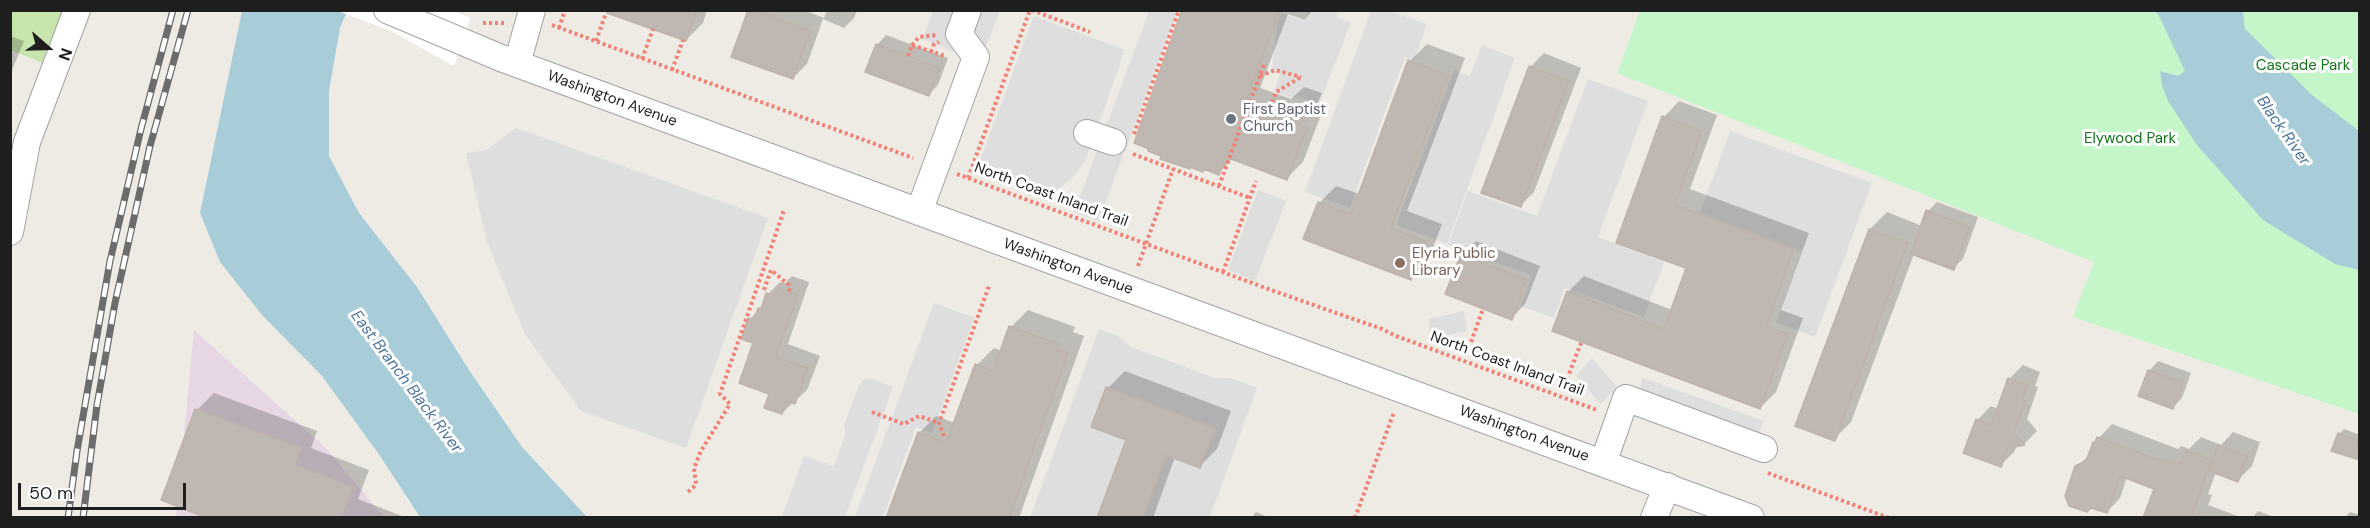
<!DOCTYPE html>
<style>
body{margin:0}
#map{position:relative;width:2370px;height:528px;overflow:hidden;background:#eeebe5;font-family:"DM Sans",sans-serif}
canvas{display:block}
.frame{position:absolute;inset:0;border:12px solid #1e1e1e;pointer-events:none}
.north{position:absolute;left:18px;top:18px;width:60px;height:60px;-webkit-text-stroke:4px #fff;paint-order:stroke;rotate:110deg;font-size:16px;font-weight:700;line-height:24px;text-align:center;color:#1e1e1e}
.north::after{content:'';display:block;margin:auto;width:21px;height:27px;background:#1e1e1e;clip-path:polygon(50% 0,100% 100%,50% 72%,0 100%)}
.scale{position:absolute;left:18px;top:483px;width:168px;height:27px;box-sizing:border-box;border:3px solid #1e1e1e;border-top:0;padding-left:8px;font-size:18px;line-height:21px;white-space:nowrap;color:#1e1e1e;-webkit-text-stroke:4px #fff;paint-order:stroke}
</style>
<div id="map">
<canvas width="2370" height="528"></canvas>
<div class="frame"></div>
<div class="north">N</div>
<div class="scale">50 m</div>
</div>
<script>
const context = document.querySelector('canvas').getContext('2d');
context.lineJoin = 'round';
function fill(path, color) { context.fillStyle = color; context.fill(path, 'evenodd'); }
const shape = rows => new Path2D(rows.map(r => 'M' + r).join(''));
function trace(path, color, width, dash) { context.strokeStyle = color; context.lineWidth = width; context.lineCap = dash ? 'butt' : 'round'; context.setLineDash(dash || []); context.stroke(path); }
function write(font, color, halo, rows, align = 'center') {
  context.font = font + ' "DM Sans",sans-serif'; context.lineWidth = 6; context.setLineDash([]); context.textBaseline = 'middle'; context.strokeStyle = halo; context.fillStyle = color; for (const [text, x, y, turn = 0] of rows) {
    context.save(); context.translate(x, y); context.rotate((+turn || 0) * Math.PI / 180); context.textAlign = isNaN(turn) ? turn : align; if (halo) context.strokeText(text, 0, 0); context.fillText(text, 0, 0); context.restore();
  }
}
const industrial = shape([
 [194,330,326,448,384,517,176,518]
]);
const grass = shape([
 [10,11,63,11,42,63,11,50]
]);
const park = shape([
 [1640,11,2359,11,2359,414,2073,317,2094,262,1617,73]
]);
const parking = shape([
 [933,11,1000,11,980,62,922,39],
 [1149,11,1177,11,1099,221,1074,212],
 [1308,11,1339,11,1337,17,1351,22,1319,105,1297,96,1294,99,1274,92,1280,74,1272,69,1277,23,1281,13,1304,21],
 [1371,11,1390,11,1427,24,1414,60,1405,57,1350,208,1305,192],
 [1034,16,1125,50,1085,162,1074,176,1058,189,1055,195,978,166],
 [1482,45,1515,58,1447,244,1396,225,1454,70,1470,76],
 [1588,79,1648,101,1598,237,1664,262,1644,317,1565,288,1554,318,1521,306,1531,275,1448,245,1468,191,1537,216],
 [516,128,768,218,686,448,581,411,525,334,487,242,466,153,486,150],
 [1730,131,1872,183,1815,337,1776,322,1802,251,1700,213],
 [1258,190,1286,201,1255,281,1228,270],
 [934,303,974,318,932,433,916,427,883,517,855,517],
 [1464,311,1467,331,1430,339,1429,319],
 [1099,329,1118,336,1131,347,1215,378,1230,378,1257,388,1210,517,1143,517,1162,466,1157,464,1161,453,1200,468,1215,428,1106,387,1134,443,1121,452,1097,517,1030,518],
 [1592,358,1617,387,1601,404,1576,376],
 [870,378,893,387,845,517,782,517,804,456,834,466,846,433,844,425,859,385,863,380],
 [1643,378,1764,421,1757,440,1636,398]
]);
const water = shape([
 [242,11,347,11,340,28,329,91,329,156,359,213,417,287,469,370,522,447,587,517,420,517,378,453,322,376,262,315,220,262,200,213],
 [2154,11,2243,11,2245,29,2312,95,2359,131,2359,270,2335,264,2263,220,2197,145,2168,101,2162,85,2160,71,2178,76,2185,71,2158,14]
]);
const pier = shape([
 [338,11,453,11,471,18,454,66,391,31]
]);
const shadow = shape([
 [605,10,707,10,703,23,686,40],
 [749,10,804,10,824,18,827,10,857,10,854,18,844,28,823,19,807,64,793,78],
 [1184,10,1313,10,1304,20,1288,14,1260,88,1291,99,1304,87,1322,93,1315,109,1322,112,1303,162,1287,178,1233,158,1219,173],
 [886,35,948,58,938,85,929,94,877,45],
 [10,36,24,41,10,75],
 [1427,44,1465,58,1407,211,1442,224,1428,261,1411,278,1319,203,1336,186,1360,194,1410,61],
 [1544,53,1581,68,1534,192,1520,206,1530,67],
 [1679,101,1717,115,1690,189,1809,233,1781,310,1803,318,1776,392,1760,408,1568,292,1584,276,1672,310,1688,268,1618,242,1664,117],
 [1937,202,1978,217,1963,259,1953,268,1914,254,1851,422,1834,439,1870,229,1887,212,1922,226,1928,211],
 [1476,241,1540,266,1525,304,1512,318,1462,255],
 [792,276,809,282,788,344,820,356,807,390,782,413,771,393,755,342,743,338,750,319,764,304,768,294,780,282,785,283],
 [1028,310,1075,327,1073,332,1084,336,1019,518,888,518,919,433,936,416,955,423,977,365,994,348,1002,351,1011,327],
 [2158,361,2191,373,2182,398,2173,407,2149,371],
 [2023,365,2040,372,2035,386,2038,387,2027,419,2037,431,2024,444,2017,445,2014,452,2001,465,1977,420,1991,406,1998,409,2009,379],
 [1125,371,1231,411,1217,449,1200,466,1175,457,1153,518,1099,518,1128,439,1108,388],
 [214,393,317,431,311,448,369,470,358,499,407,518,212,518,163,499,197,410],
 [2112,424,2178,449,2181,446,2189,449,2201,437,2221,445,2233,432,2260,442,2252,466,2238,480,2216,472,2208,494,2212,495,2208,505,2243,518,2145,518,2156,488,2127,477,2120,498,2107,512,2077,467,2090,454,2094,443],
 [2344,429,2360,435,2360,458,2339,434],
 [2258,511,2276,518,2252,518],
 [1256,512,1270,518,1251,518],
 [2350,512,2360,515,2360,518,2345,518]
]);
const building = shape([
 [607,10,697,10,686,41,607,13,607,10],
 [748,10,754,10,811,31,793,79,731,57,748,10],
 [1182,10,1280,10,1245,104,1281,117,1286,102,1307,109,1300,125,1307,128,1287,180,1226,157,1219,175,1204,169,1203,172,1190,167,1190,169,1160,159,1161,156,1148,151,1149,149,1134,143,1182,10],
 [876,44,940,68,929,96,865,72,876,44],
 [1408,60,1449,75,1391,228,1426,241,1411,280,1303,239,1318,202,1351,214,1408,60],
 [1529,66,1569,81,1521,207,1481,193,1529,66],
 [1662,116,1702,131,1675,205,1794,249,1766,326,1788,334,1760,409,1552,331,1567,291,1664,329,1686,268,1616,243,1662,116],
 [1926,210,1970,227,1954,270,1911,254,1926,210],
 [1869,229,1908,243,1835,441,1795,426,1869,229],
 [1461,254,1527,280,1512,320,1445,294,1461,254],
 [778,288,798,295,776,357,808,368,795,404,787,401,782,414,764,408,769,394,739,383,753,343,741,339,748,318,754,320,758,308,761,309,766,293,775,296,778,288],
 [1009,326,1059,344,1057,349,1068,353,1009,518,886,518,918,432,946,443,975,364,993,371,1009,326],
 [2148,370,2183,382,2173,409,2138,396,2148,370],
 [2008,378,2027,385,2022,400,2026,401,2014,433,2025,445,2008,448,2001,467,1963,453,1976,419,1991,425,2008,378],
 [1106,387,1215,428,1200,468,1166,455,1143,518,1097,518,1126,440,1091,427,1106,387],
 [195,409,301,448,295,465,353,487,341,518,207,518,161,500,195,409],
 [2338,433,2360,441,2360,460,2331,451,2338,433],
 [2097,437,2165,462,2166,459,2180,464,2186,450,2212,460,2191,518,2143,518,2154,489,2120,476,2107,513,2091,508,2087,512,2069,506,2065,496,2075,466,2086,461,2093,442,2095,443,2097,437],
 [2218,445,2248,456,2238,482,2209,471,2218,445]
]);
const path = shape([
 [1032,10,1090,32],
 [483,23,505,23],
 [552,25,913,158],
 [559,28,565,10],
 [596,41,606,13],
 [912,45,919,37,937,35],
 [931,52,934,44,939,42],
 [908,56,912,45,945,56],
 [642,59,653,29],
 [672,70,683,40],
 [1260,76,1275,70,1301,77],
 [1270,108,1276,92,1301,77],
 [1134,134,1179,10],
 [1133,154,1250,198],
 [957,174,1271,290,1382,329,1396,336,1597,410],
 [968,178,1030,10],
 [1219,186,1264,64],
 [1138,266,1173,169],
 [1223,272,1256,181],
 [764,290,771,270,789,285,790,292],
 [1471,342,1483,309],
 [1567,379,1581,343],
 [872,412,904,424,919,416,939,423],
 [944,436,939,423,989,286],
 [1768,473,1889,518],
 [688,492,696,485,694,468,701,451,730,404,720,394,784,210],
 [1355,518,1394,412]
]);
const minor = shape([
 [387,10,501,58,1751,518],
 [517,64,532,10],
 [1087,133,1113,142],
 [919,212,976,57,959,34,968,10],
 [10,232,27,142,77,10],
 [1603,463,1626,398,1764,449],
 [1654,518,1667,486]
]);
const rail = shape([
 [68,518,77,451,110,261,141,129,173,10],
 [83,518,97,405,115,303,150,146,188,10]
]);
const markers = [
 [1231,119,6,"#6b7280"],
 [1400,263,6,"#8d6e63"]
];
const parkNames = [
 ["Cascade Park",2303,66],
 ["Elywood Park",2130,139]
];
const streetNames = [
 ["Washington Avenue",612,99,20],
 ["North Coast Inland Trail",1051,195,20],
 ["Washington Avenue",1068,267,20],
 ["North Coast Inland Trail",1507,364,20],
 ["Washington Avenue",1524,434,20]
];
const worshipNames = [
 ["First Baptist",1243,110],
 ["Church",1243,127]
];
const educationNames = [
 ["Elyria Public",1412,254],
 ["Library",1412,271]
];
const waterNames = [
 ["Black River",2283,131,55],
 ["East Branch Black River",406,382,53]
];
fill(industrial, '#e7d7e4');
fill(grass, '#c8e5ae');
fill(park, '#c4f6c9');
fill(parking, '#dedede');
fill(water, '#a8cdd9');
fill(pier, '#fff');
fill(shadow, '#0003');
fill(building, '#bfb7b1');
trace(building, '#bfb2a8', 1.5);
trace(minor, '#a2a2a2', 28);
trace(path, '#f08174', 4, [3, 3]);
trace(minor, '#fff', 26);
trace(rail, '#6c6c6c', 7);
trace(rail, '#fff', 4.5, [14]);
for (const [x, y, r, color] of markers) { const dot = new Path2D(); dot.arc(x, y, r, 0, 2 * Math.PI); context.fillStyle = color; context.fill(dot); trace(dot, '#fff', 2); }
write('15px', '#13751c', '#fff', parkNames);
write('15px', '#1e1e1e', '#fff', streetNames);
write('15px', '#5b616d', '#fff', worshipNames, 'left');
write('15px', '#785e54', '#fff', educationNames, 'left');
write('italic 16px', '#4e76a0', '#fff', waterNames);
</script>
